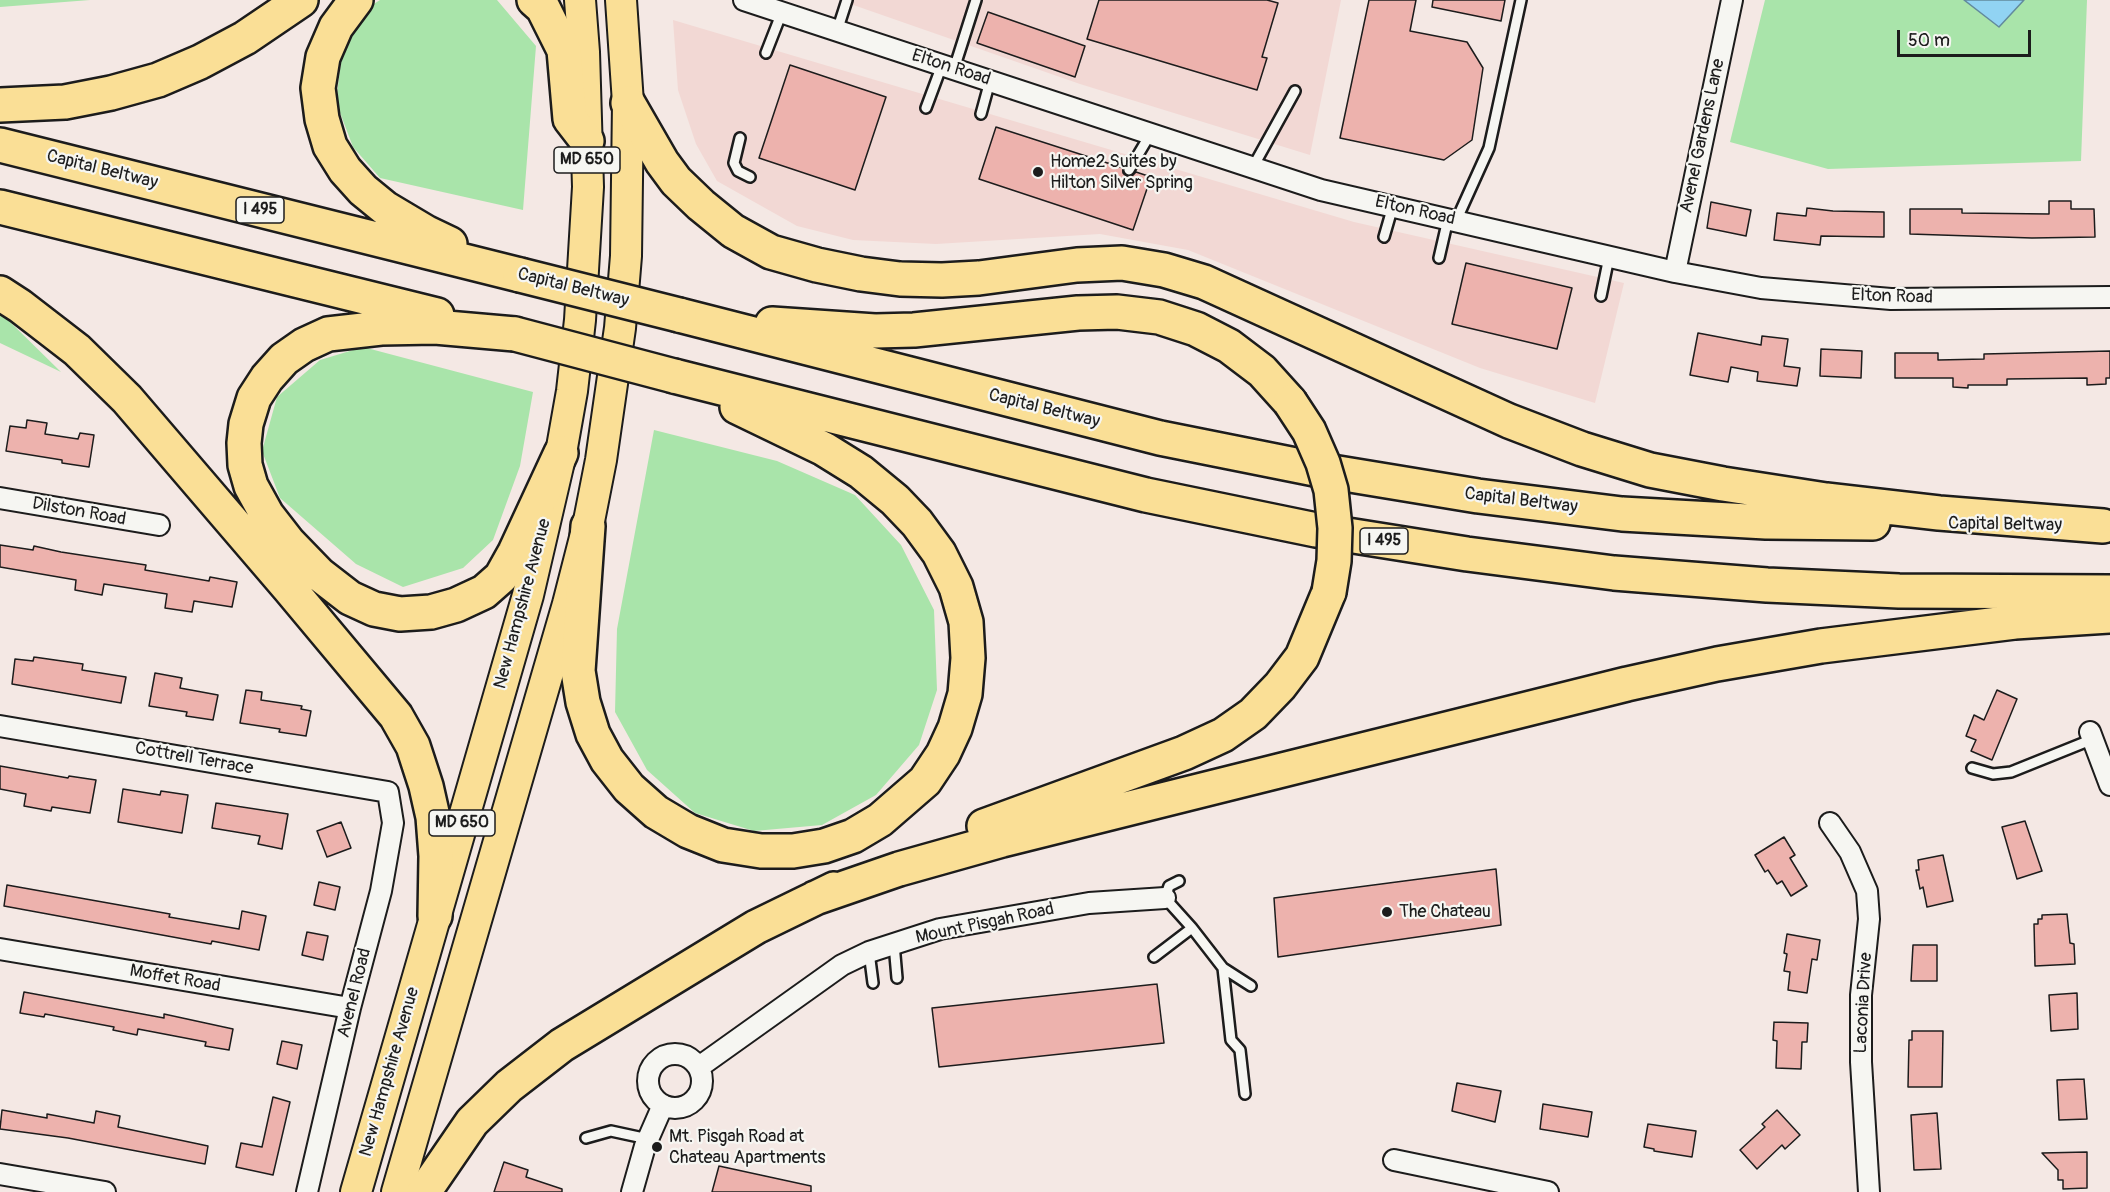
<!DOCTYPE html>
<style>
body{margin:0}
#map{position:relative;width:2110px;height:1192px;overflow:hidden;background:#f4e8e4;font-family:Pangolin,sans-serif}
canvas{display:block}
.scale{position:absolute;left:1897px;top:30px;width:134px;height:27px;box-sizing:border-box;border:3px solid #1c1c1c;border-top:0;padding-left:8px;font-size:18px;line-height:21px;white-space:nowrap;color:#1c1c1c;-webkit-text-stroke:4px #f6f6f2;paint-order:stroke}
</style>
<div id="map">
<canvas width="2110" height="1192"></canvas>
<div class="scale">50 m</div>
</div>
<script>
const context = document.querySelector('canvas').getContext('2d');
context.lineJoin = 'round';
function fill(path, color) { context.fillStyle = color; context.fill(path, 'evenodd'); }
const shape = rows => new Path2D(rows.map(r => 'M' + r).join(''));
function trace(path, color, width, dash) { context.strokeStyle = color; context.lineWidth = width; context.lineCap = dash ? 'butt' : 'round'; context.setLineDash(dash || []); context.stroke(path); }
function write(font, color, halo, rows, align = 'center') {
  context.font = font + ' Pangolin,sans-serif'; context.lineWidth = 4.5; context.setLineDash([]); context.textBaseline = 'middle'; context.strokeStyle = halo; context.fillStyle = color; for (const [text, x, y, turn = 0] of rows) {
    context.save(); context.translate(x, y); context.rotate((+turn || 0) * Math.PI / 180); context.textAlign = isNaN(turn) ? turn : align; if (halo) context.strokeText(text, 0, 0); context.fillText(text, 0, 0); context.restore();
  }
}
const built = shape([
 [839,0,1341,0,1310,155,1080,84],
 [673,20,1354,222,1624,283,1595,403,1480,368,1188,250,1100,234,936,244,853,240,797,226,717,181,696,144,678,90]
]);
const green = shape([
 [0,0,90,0,0,7],
 [380,0,497,0,536,46,523,210,380,178,353,147,336,102,342,53,366,9],
 [1765,0,2087,0,2081,161,1828,169,1730,142],
 [0,313,3,315,61,372,0,343],
 [363,347,533,392,520,466,493,540,463,568,403,587,356,564,280,498,262,451,277,397,320,360],
 [654,430,777,461,855,495,901,545,934,610,937,690,919,745,876,795,822,825,754,831,695,813,647,770,615,712,617,629]
]);
const water = shape([
 [1964,0,2024,0,1999,27,1964,0]
]);
const building = shape([
 [1099,0,1267,0,1278,3,1262,57,1267,58,1257,90,1087,39,1099,0],
 [1369,0,1416,0,1410,31,1467,42,1483,68,1472,140,1444,160,1340,138,1369,0],
 [1433,0,1505,0,1501,21,1432,7,1433,0],
 [988,12,1085,46,1075,77,977,43,988,12],
 [790,65,886,97,855,190,759,158,790,65],
 [996,127,1123,168,1123,173,1126,176,1132,176,1136,172,1151,177,1133,230,979,179,996,127],
 [2049,201,2071,201,2071,209,2094,209,2095,237,2032,238,1910,234,1910,209,1962,209,1962,213,2049,214,2049,201],
 [1711,202,1751,210,1746,236,1707,228,1711,202],
 [1807,208,1833,211,1884,212,1884,237,1821,236,1820,245,1774,240,1777,213,1806,216,1807,208],
 [1466,263,1572,288,1557,349,1452,324,1466,263],
 [1698,333,1761,345,1762,336,1788,339,1784,366,1800,368,1797,386,1757,381,1758,372,1731,367,1728,382,1690,375,1698,333],
 [1821,349,1862,351,1861,378,1820,376,1821,349],
 [2110,351,2110,378,2106,378,2106,384,2087,385,2087,378,2007,379,2007,385,1968,385,1968,388,1953,387,1953,378,1895,378,1895,353,1938,353,1938,360,1984,359,1984,354,2110,351],
 [27,420,47,423,45,434,78,439,80,433,94,435,89,467,62,463,62,460,6,451,10,426,26,428,27,420],
 [0,545,33,550,34,546,61,552,146,565,145,570,209,581,210,577,237,582,232,607,194,601,192,612,165,608,167,594,104,584,102,595,75,590,76,580,0,567,0,545],
 [34,657,83,664,82,670,126,677,121,703,12,684,15,659,33,661,34,657],
 [155,673,182,678,180,688,218,695,213,720,186,716,187,712,149,706,155,673],
 [246,690,262,692,261,700,302,706,301,709,311,711,306,736,279,732,280,729,240,723,246,690],
 [1997,690,2017,699,1992,760,1971,751,1976,740,1966,736,1974,715,1984,720,1997,690],
 [0,766,68,778,69,776,96,780,90,813,52,807,51,811,24,806,26,794,0,789,0,766],
 [123,789,160,795,161,791,188,795,182,833,118,822,123,789],
 [216,803,288,814,282,849,258,844,260,836,212,828,216,803],
 [2025,821,2042,871,2017,879,2002,827,2025,821],
 [341,822,351,848,327,857,317,831,341,822],
 [1784,837,1795,855,1790,858,1807,886,1791,896,1782,881,1777,884,1768,870,1765,872,1755,855,1784,837],
 [1943,855,1953,901,1927,907,1923,887,1920,889,1916,870,1919,870,1918,860,1943,855],
 [1496,869,1501,925,1278,957,1274,898,1496,869],
 [319,882,340,887,335,910,314,905,319,882],
 [7,885,170,914,169,917,239,929,242,911,266,916,259,950,212,941,211,944,4,906,7,885],
 [2067,914,2070,943,2074,944,2075,964,2035,966,2034,924,2038,924,2038,919,2042,919,2042,915,2067,914],
 [307,932,328,936,323,960,302,955,307,932],
 [1787,934,1820,940,1817,960,1812,959,1807,993,1788,990,1790,972,1784,971,1787,954,1784,953,1787,934],
 [1913,945,1937,945,1937,981,1911,981,1913,945],
 [1157,984,1164,1043,939,1067,932,1008,1157,984],
 [24,992,164,1018,164,1014,233,1029,229,1050,205,1046,206,1042,138,1029,137,1035,113,1030,114,1027,45,1014,44,1017,20,1013,24,992],
 [2077,993,2078,1029,2051,1031,2049,995,2077,993],
 [1774,1022,1808,1023,1807,1042,1802,1042,1801,1069,1776,1068,1777,1041,1773,1040,1774,1022],
 [1912,1031,1943,1031,1942,1087,1908,1087,1909,1040,1912,1040,1912,1031],
 [282,1041,302,1045,297,1069,277,1064,282,1041],
 [2084,1079,2087,1119,2059,1120,2057,1080,2084,1079],
 [1457,1083,1501,1091,1495,1122,1452,1111,1457,1083],
 [273,1097,290,1102,273,1175,236,1167,241,1143,262,1147,273,1097],
 [1543,1104,1592,1112,1588,1137,1540,1129,1543,1104],
 [2,1110,47,1118,47,1114,94,1123,96,1111,120,1116,118,1127,208,1146,205,1164,68,1138,0,1129,2,1110],
 [1777,1110,1800,1135,1785,1149,1782,1145,1757,1169,1740,1150,1765,1127,1762,1124,1777,1110],
 [1937,1113,1941,1169,1914,1170,1911,1115,1937,1113],
 [1648,1124,1696,1131,1692,1157,1654,1151,1654,1149,1644,1147,1648,1124],
 [2087,1152,2087,1188,2063,1189,2063,1180,2058,1180,2058,1170,2042,1153,2087,1152],
 [504,1162,528,1170,526,1177,562,1189,562,1192,494,1192,504,1162],
 [719,1166,811,1186,811,1192,712,1192,719,1166]
]);
const service = shape([
 [837,31,847,0],
 [766,53,782,12],
 [954,69,976,0],
 [926,108,942,65],
 [981,114,990,81],
 [740,138,734,163,738,171,750,177],
 [1253,167,1295,91],
 [1129,170,1151,133],
 [1456,221,1489,148,1521,0],
 [1384,237,1393,206],
 [1439,258,1448,219],
 [1601,296,1609,257],
 [1972,768,1993,774,2011,772,2093,739],
 [1192,928,1223,968,1251,986],
 [894,944,897,978],
 [869,952,873,983],
 [1154,957,1192,928,1165,898,1169,886,1179,881],
 [1223,968,1231,1040,1240,1050,1245,1094],
 [586,1138,611,1131,648,1139]
]);
const minor = shape([
 [744,0,1321,190,1675,272,1761,288,1891,299,2110,297],
 [1675,272,1732,0],
 [0,498,159,525],
 [0,726,388,792,393,823,381,891,350,1008,307,1192],
 [2090,732,2110,785],
 [1830,823,1850,852,1867,891,1869,919,1861,995,1861,1062,1869,1192],
 [0,949,350,1008],
 '648 1081a27 27 0 1 1 54 0a27 27 0 1 1-54 0Z',
 [699,1067,842,965,869,952,940,929,1089,903,1165,898],
 [1394,1160,1548,1192],
 [0,1174,105,1192],
 [632,1192,645,1146,663,1105]
]);
const primary = shape([
 [356,1192,528,595,561,453,572,391,580,320,588,187,584,52,580,0],
 [397,1192,568,604,588,526,601,460,620,328,626,256,628,103,621,0]
]);
const motorway = shape([
 [356,0,336,27,323,57,318,88,322,119,330,146,345,170,363,190,385,208,427,233,450,244],
 [534,0,543,8,564,50,570,119,587,141],
 [628,103,662,162,676,181,701,205,733,231,771,252,817,265,861,274,900,279,942,280,979,278,1077,265,1122,263,1164,270,1204,282,1509,421,1582,449,1650,470,1723,484,1826,500,1939,513,2103,526],
 [0,105,65,102,111,93,158,80,200,62,245,38,301,0],
 [0,145,520,275],
 [0,207,437,315],
 [0,293,20,306,77,350,127,399,289,588,396,716,413,746,426,786,433,817,436,856,435,916],
 [679,315,1160,438,1320,470,1478,496,1622,514,1766,522,1873,523],
 [772,324,875,331,914,330,1078,313,1117,312,1159,317,1196,329,1229,346,1262,371,1290,402],
 [515,334,435,327,381,328,328,334,304,345,284,359,267,378,254,398,246,424,244,443,245,465,251,486,267,515,288,542,319,574,350,598,374,609,400,614,431,612,456,605,484,592,501,577,515,552,561,453],
 [674,376,1146,495,1316,530,1467,554,1614,573,1767,585,1899,591,2110,592],
 [588,526,578,671,583,702,593,734,607,760,629,788,656,812,688,831,723,845,761,851,793,851,824,846,853,836,880,820,925,781,943,754,955,728,965,694,968,658,966,622,956,587,939,553,917,523,895,500,861,472,824,449,737,407],
 [984,826,1184,753,1223,735,1253,714,1280,686,1302,657,1329,592],
 [815,898,899,869,1002,840,1627,684,1717,664,1821,646,2015,622,2110,616],
 [424,1192,472,1122,509,1086,562,1045,756,927,834,889]
]);
const motorwayBridge = shape([
 [520,275,679,315],
 [515,334,674,376],
 [1290,402,1309,431,1323,463,1331,490,1335,528,1334,561,1329,592]
]);
const markers = [
 [1038,172,6,"#1c1c1c"],
 [1387,912,6,"#1c1c1c"],
 [657,1147,6,"#1c1c1c"]
];
const shields = [
 [587,160,66],
 [260,210,48],
 [1384,541,48],
 [462,823,66]
];
const shieldNames = [
 ["MD 650",587,160],
 ["I 495",260,210],
 ["I 495",1384,541],
 ["MD 650",462,823]
];
const streetNames = [
 ["Elton Road",951,68,18],
 ["Avenel Gardens Lane",1703,136,-78],
 ["Capital Beltway",102,170,14],
 ["Elton Road",1415,211,13],
 ["Capital Beltway",573,288,14],
 ["Elton Road",1892,297,2],
 ["Capital Beltway",1044,409,14],
 ["Capital Beltway",1521,501,7],
 ["Dilston Road",79,512,10],
 ["Capital Beltway",2005,525,1],
 ["New Hampshire Avenue",523,604,-75],
 ["Cottrell Terrace",194,759,10],
 ["Mount Pisgah Road",985,924,-12],
 ["Moffet Road",175,979,10],
 ["Avenel Road",355,993,-76],
 ["Laconia Drive",1864,1003,-87],
 ["New Hampshire Avenue",390,1072,-74]
];
const poiNames = [
 ["Home2 Suites by",1050,162],
 ["Hilton Silver Spring",1050,183],
 ["The Chateau",1399,912],
 ["Mt. Pisgah Road at",669,1137],
 ["Chateau Apartments",669,1158]
];
fill(built, '#f2d8d4');
fill(green, '#a9e4aa');
fill(water, '#91d3f3');
trace(water, '#628a9d', 1.5);
fill(building, '#edb2ad');
trace(building, '#1c1c1c', 1.5);
trace(service, '#1c1c1c', 14);
trace(minor, '#1c1c1c', 24);
trace(primary, '#1c1c1c', 34);
trace(motorway, '#1c1c1c', 38);
trace(service, '#f6f6f2', 9);
trace(minor, '#f6f6f2', 20);
trace(primary, '#fadf96', 30);
trace(motorway, '#fadf96', 33);
trace(motorwayBridge, '#1c1c1c', 38, []);
trace(motorwayBridge, '#fadf96', 33);
for (const [x, y, r, color] of markers) { const dot = new Path2D(); dot.arc(x, y, r, 0, 2 * Math.PI); context.fillStyle = color; context.fill(dot); trace(dot, '#f6f6f2', 2); }
for (const [x, y, w] of shields) { const box = new Path2D(); box.roundRect(x - w / 2, y - 13, w, 26, 4.5); context.fillStyle = '#f6f6f2'; context.fill(box); trace(box, '#1c1c1c', 1.5); }
write('bold 16px', '#1c1c1c', null, shieldNames);
write('18px', '#1c1c1c', '#f6f6f2', streetNames);
write('18px', '#1c1c1c', '#f6f6f2', poiNames, 'left');
</script>
